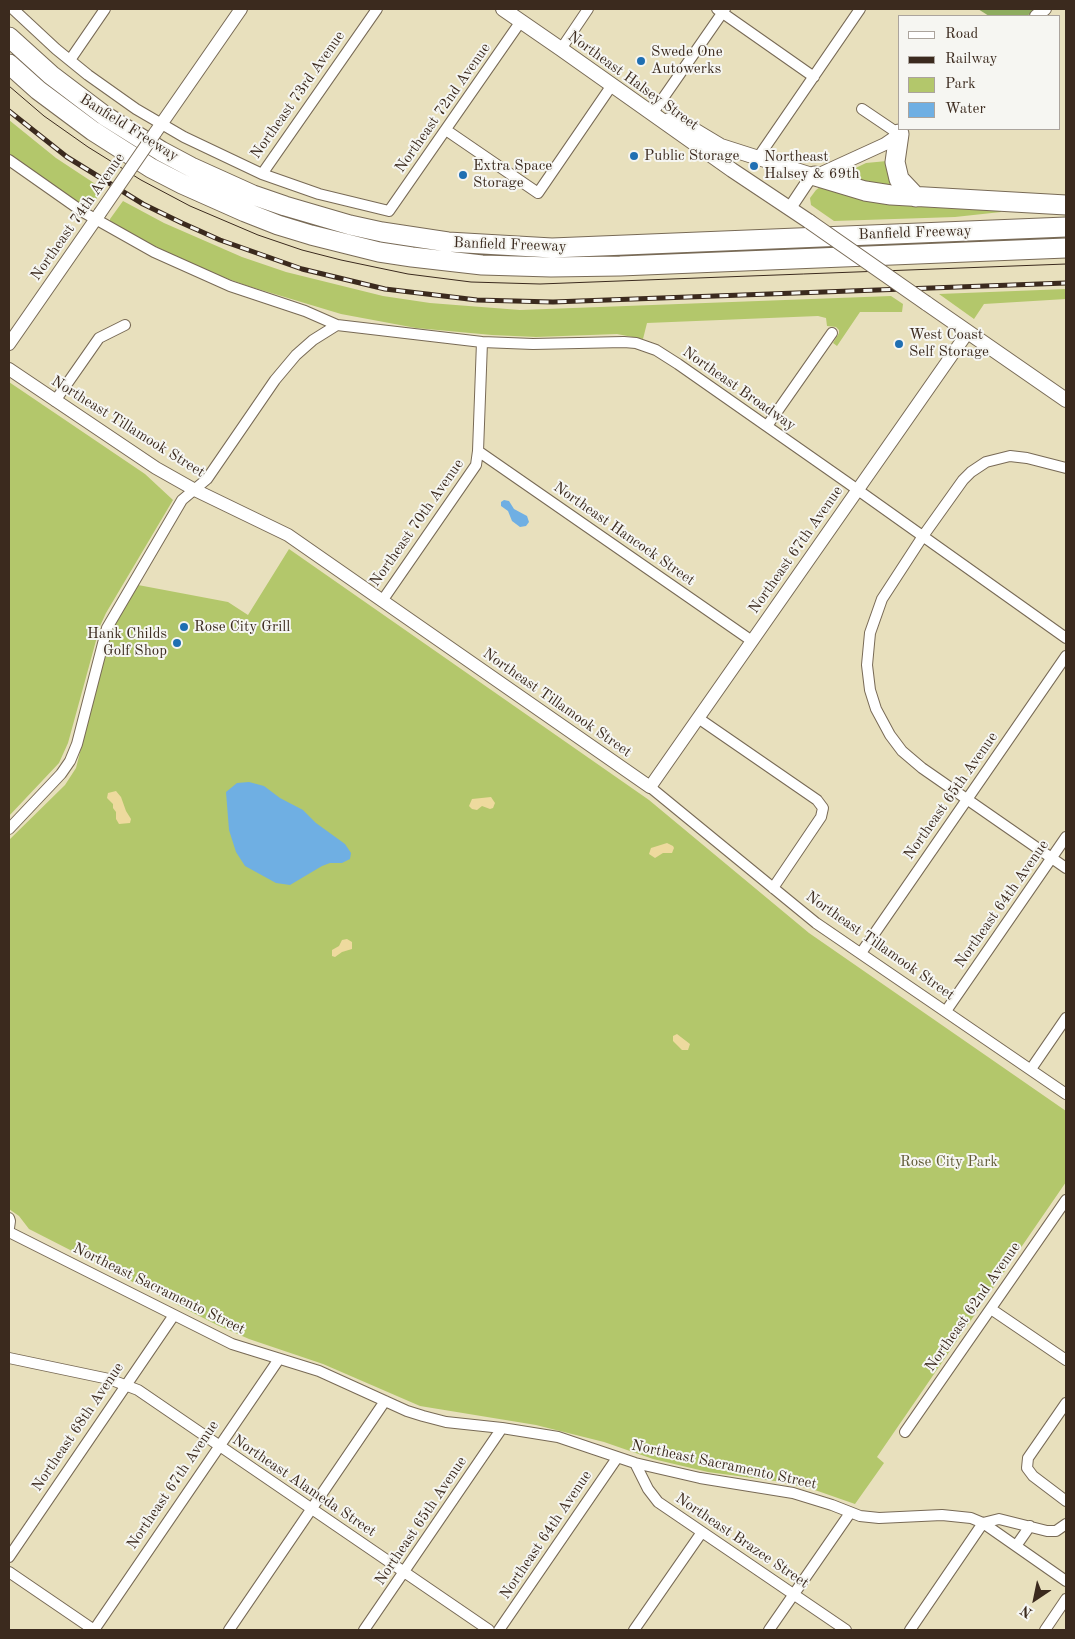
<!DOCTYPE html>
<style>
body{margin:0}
#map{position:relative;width:1075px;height:1639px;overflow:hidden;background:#e8e0bd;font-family:"Old Standard TT",serif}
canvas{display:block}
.frame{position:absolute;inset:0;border:10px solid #3b2a1e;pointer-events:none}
.legend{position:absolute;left:898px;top:15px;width:162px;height:115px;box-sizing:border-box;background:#f6f6f2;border:1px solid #aba49d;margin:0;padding:6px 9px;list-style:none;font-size:15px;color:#3b2a1e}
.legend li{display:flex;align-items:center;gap:10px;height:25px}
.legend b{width:25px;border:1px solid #aba49d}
.north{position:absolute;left:1010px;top:1574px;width:50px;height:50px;-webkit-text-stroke:4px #f6f6f2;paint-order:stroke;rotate:214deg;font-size:14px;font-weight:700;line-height:20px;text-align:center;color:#3b2a1e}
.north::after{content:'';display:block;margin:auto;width:18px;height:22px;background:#3b2a1e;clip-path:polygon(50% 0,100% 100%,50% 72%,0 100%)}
</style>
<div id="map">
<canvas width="1075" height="1639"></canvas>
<div class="frame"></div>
<ul class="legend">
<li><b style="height:6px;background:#fff"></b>Road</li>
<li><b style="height:6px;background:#3b2a1e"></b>Railway</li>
<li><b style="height:14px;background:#b3c76b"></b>Park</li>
<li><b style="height:14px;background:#6fafe3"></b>Water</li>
</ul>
<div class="north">N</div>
</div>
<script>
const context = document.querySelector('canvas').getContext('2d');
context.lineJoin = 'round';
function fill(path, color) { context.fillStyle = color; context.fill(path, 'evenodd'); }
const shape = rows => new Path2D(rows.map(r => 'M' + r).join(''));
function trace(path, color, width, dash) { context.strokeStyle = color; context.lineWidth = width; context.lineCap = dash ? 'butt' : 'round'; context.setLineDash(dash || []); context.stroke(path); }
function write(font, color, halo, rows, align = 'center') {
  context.font = font + ' "Old Standard TT",serif'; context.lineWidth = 4; context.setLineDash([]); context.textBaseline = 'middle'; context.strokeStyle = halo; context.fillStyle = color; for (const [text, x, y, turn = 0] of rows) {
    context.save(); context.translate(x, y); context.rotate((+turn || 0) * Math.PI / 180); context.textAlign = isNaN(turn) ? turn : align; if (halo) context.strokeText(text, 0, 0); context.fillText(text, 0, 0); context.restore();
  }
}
const green = shape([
 [9,120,56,158,103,189,90,208,83,206,9,155],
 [887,161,900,191,841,175,866,163],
 [820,187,887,203,937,208,1001,209,1001,212,955,217,834,221,811,205,810,198,816,190],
 [123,201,164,223,242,257,286,272,383,296,430,303,520,310,891,296,903,304,902,312,860,312,837,346,833,343,839,333,839,330,836,327,827,326,826,318,818,316,647,323,643,339,617,334,536,337,492,335,416,328,341,314,248,286,209,272,159,249,110,222,110,219],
 [1066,289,1066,299,984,304,974,319,939,294],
 [9,382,145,474,173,500,106,613,100,626,68,743,59,763,9,816],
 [289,549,649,800,809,933,1066,1111,1066,1182,877,1457,884,1463,855,1504,812,1489,775,1481,708,1472,653,1459,604,1442,536,1425,420,1406,323,1364,249,1339,217,1325,29,1229,19,1216,9,1209,9,840,65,785,76,768,109,639,114,624,138,585,228,602,248,615]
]);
const forest = shape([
 [978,9,1036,9,1027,16,989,16]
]);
const sand = shape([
 [116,791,121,797,126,811,131,819,130,823,119,824,116,819,116,812,113,808,113,804,107,798,108,793],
 [491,797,495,803,493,808,490,809,482,806,477,810,472,809,469,806,472,799],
 [667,843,673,846,674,848,672,853,663,853,655,858,649,854,651,848],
 [347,939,352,942,352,949,342,952,335,957,332,956,332,950,339,946,342,940],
 [677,1034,690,1044,688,1050,682,1050,673,1041,673,1036]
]);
const water = shape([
 [504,500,509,501,514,509,527,516,529,522,526,526,520,527,512,521,508,511,501,506,501,502],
 [249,782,264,786,280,798,303,810,316,823,345,844,351,853,350,859,342,863,330,863,322,866,290,885,276,883,245,866,236,852,229,830,226,792,237,783]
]);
const minor = shape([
 [13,9,56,49,88,75,136,109,184,137,262,174,319,194,389,211,521,21],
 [717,9,814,77],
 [561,49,588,9],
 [70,60,105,9],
 [862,109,899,134],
 [652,114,725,9],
 [446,130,538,193,612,85],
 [757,159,860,9],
 [9,160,83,212,154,252,230,286,305,311,337,325,482,342,533,344,624,342,636,343,656,350,678,364,848,483,1066,638],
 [262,174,377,9],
 [55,401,99,338,125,325],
 [767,426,832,333],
 [478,451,752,641],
 [1066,468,1027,458,1010,456,986,462,971,472,963,480,923,536,882,599,870,633,867,665,870,690,876,709,890,735,902,751,922,768,1066,868],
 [382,601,476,465,478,451,482,342],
 [698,718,817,800,823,808,821,817,773,888],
 [650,787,816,923,1066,1094],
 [9,829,61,774,70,761,77,744,107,628,182,500,207,479,275,380,296,355,313,340,337,325],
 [861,953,1066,656],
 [946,1011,1066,837],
 [1031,1069,1066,1018],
 [9,1218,10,1221,9,1228],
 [9,1232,232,1344,319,1371,407,1411,423,1416,446,1422,502,1428,558,1437,635,1463,700,1478,793,1493,832,1505,860,1516,879,1518,942,1515,971,1518,983,1523,1066,1581],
 [991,1309,1066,1360],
 [9,1358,109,1379,138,1390,489,1630],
 [1066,1403,1028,1458,1027,1468,1033,1476,1066,1501],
 [905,1432,1066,1200],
 [635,1463,648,1489,658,1502,846,1630],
 [1016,1546,1030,1526],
 [9,1557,174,1315],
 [9,1572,94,1630],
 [94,1630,279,1359],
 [229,1630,385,1401],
 [364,1630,502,1428],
 [499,1630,617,1458],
 [634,1630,702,1532],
 [769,1630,850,1513],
 [910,1630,983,1523,999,1519,1047,1531,1056,1531,1066,1524],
 [1045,1630,1066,1599]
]);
const tertiary = shape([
 [1036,16,1045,9],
 [155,133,241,9],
 [790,208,808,181,815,176,885,144,901,133],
 [9,344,100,213],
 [9,369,156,468,195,490,288,535,650,787,968,332]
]);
const secondary = shape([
 [503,9,561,49,732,170,810,222],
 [669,120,691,128,721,146,815,176],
 [926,303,1066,400]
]);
const motorway = shape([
 [9,37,51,75,105,116,161,151,191,167,253,195,285,206,350,225,382,232,448,242,552,248,1066,227],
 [9,64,38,90,93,131,151,168,182,184,245,212,278,225,311,235,379,252,412,257,482,265,551,267,620,266,1066,248],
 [899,134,895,162,899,179,916,197],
 [815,176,865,191,891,195,1066,205]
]);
const tram = shape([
 [9,86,44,116,88,147,141,180,190,206,258,235,302,250,341,260,408,274,471,282,540,284,1066,264]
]);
const rail = shape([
 [9,111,67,157,143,204,182,223,220,240,302,269,385,289,477,300,553,302,1066,283]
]);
const tertiaryBridge = shape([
 [100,213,155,133]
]);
const secondaryBridge = shape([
 [810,222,926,303]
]);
const markers = [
 [641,61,5,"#1f6fb2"],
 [634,156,5,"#1f6fb2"],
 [754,166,5,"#1f6fb2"],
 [463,175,5,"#1f6fb2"],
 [899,344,5,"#1f6fb2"],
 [184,627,5,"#1f6fb2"],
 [177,643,5,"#1f6fb2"]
];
const poiNames = [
 ["Swede One",651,52],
 ["Autowerks",651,69],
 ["Public Storage",644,156],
 ["Northeast",764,157],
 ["Halsey & 69th",764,174],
 ["Extra Space",473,166],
 ["Storage",473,183],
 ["West Coast",909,335],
 ["Self Storage",909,352],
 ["Rose City Grill",194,627],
 ["Hank Childs",167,634,"right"],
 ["Golf Shop",167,651,"right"]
];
const streetNames = [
 ["Northeast Halsey Street",633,81,36],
 ["Northeast 73rd Avenue",298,95,-55],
 ["Northeast 72nd Avenue",443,108,-55],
 ["Banfield Freeway",129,128,32],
 ["Northeast 74th Avenue",78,217,-55],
 ["Banfield Freeway",915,233,-2],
 ["Banfield Freeway",510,245,2],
 ["Northeast Broadway",739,389,35],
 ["Northeast Tillamook Street",128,427,32],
 ["Northeast 70th Avenue",417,523,-55],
 ["Northeast Hancock Street",624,534,35],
 ["Northeast 67th Avenue",796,550,-55],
 ["Northeast Tillamook Street",557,703,35],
 ["Northeast 65th Avenue",951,796,-55],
 ["Northeast 64th Avenue",1002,904,-55],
 ["Northeast Tillamook Street",880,946,35],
 ["Northeast Sacramento Street",159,1289,26],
 ["Northeast 62nd Avenue",973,1307,-55],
 ["Northeast 68th Avenue",78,1427,-56],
 ["Northeast Sacramento Street",724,1465,12],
 ["Northeast 67th Avenue",173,1485,-56],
 ["Northeast Alameda Street",304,1486,34],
 ["Northeast 65th Avenue",421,1521,-56],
 ["Northeast 64th Avenue",546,1535,-56],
 ["Northeast Brazee Street",742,1541,34]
];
const parkNames = [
 ["Rose City Park",949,1162]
];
fill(green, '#b3c76b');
fill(forest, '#8eac5f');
fill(sand, '#eeda9e');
fill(water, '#6fafe3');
trace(minor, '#786a56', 12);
trace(tertiary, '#786a56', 14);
trace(secondary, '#786a56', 16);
trace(motorway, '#786a56', 21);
trace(minor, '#fff', 10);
trace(tertiary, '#fff', 12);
trace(secondary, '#fff', 14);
trace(motorway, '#fff', 19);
trace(tram, '#3b2a1e', 1);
trace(rail, '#3b2a1e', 5);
trace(rail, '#f6f6f2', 3, [9]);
trace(tertiaryBridge, '#786a56', 14, []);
trace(secondaryBridge, '#786a56', 16, []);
trace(tertiaryBridge, '#fff', 12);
trace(secondaryBridge, '#fff', 14);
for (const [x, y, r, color] of markers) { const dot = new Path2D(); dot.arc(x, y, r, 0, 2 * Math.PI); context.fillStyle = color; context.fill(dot); trace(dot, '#f6f6f2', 2); }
write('15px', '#3b2a1e', '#f6f6f2', poiNames, 'left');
write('15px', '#3b2a1e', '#f6f6f2', streetNames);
write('15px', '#5f5935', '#f6f6f2', parkNames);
</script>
